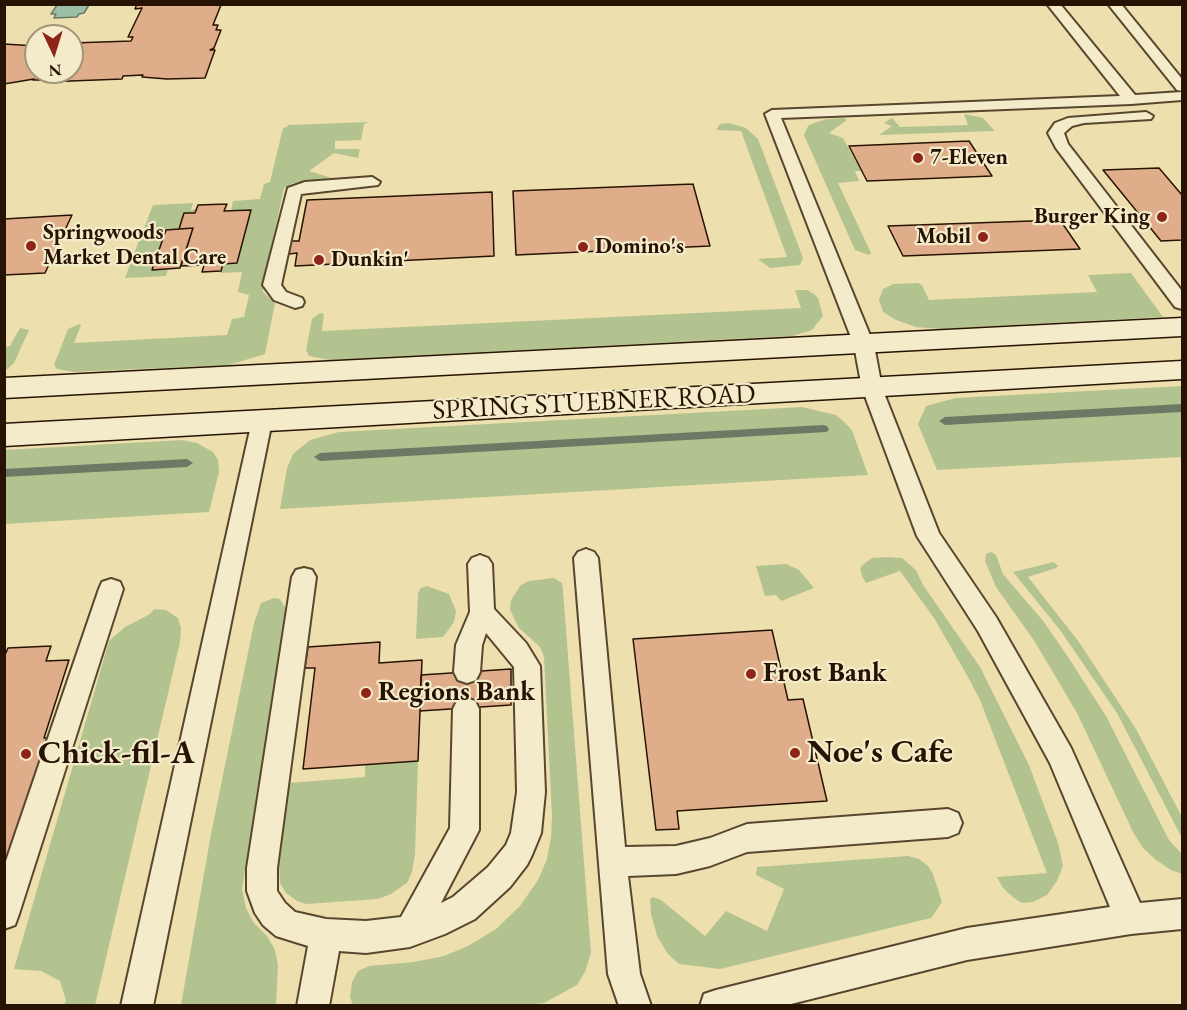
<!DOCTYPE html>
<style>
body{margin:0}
#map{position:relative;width:1187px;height:1010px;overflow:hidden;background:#eee0ae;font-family:"EB Garamond",serif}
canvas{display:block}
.frame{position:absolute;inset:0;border:6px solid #271303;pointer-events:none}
.north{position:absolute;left:24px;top:24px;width:60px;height:60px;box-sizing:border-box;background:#f4ebca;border:2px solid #a2957a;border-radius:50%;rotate:176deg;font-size:16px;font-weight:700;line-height:24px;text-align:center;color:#271303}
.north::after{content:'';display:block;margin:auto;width:21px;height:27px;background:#8f2418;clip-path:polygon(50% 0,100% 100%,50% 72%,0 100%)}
</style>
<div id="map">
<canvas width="1187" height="1010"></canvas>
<div class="frame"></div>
<div class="north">N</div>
</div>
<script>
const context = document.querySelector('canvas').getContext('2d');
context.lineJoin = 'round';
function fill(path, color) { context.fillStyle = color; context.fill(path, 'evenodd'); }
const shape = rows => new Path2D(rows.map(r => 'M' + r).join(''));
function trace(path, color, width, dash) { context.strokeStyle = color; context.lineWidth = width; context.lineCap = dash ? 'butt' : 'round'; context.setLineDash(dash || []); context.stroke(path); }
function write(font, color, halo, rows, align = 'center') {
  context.font = font + ' "EB Garamond",serif'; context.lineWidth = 4.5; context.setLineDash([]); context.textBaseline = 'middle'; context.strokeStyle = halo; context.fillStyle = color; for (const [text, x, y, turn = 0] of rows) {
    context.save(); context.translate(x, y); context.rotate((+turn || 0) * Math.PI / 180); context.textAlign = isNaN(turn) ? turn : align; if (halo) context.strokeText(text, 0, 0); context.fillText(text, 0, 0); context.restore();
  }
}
const green = shape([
 [964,114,983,118,995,131,879,135,892,126,884,123,892,118,900,127,968,125],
 [844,118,847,120,829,133,843,138,861,171,855,171,859,181,838,183,871,253,869,255,855,250,804,135,808,126,814,123,827,119],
 [369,122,364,124,361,140,335,141,335,149,360,149,358,158,334,153,309,171,341,181,294,183,284,188,263,286,263,292,275,303,265,354,229,365,73,372,57,369,54,365,68,329,79,324,81,325,74,343,227,335,232,319,244,317,249,295,238,292,242,272,220,273,223,264,237,263,251,211,231,211,233,201,260,199,264,184,270,182,283,128,287,127,288,125],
 [729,123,746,128,758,139,803,258,800,265,770,268,758,259,787,257,741,131,716,130,720,124],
 [193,203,191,210,196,209,195,213,184,214,179,229,143,231,153,205],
 [165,234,153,270,168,269,166,276,125,278,141,235],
 [1131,273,1163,317,940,329,916,327,896,320,883,312,879,300,883,289,893,284,918,283,922,285,929,300,1097,292,1088,275],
 [795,290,807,290,814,294,818,298,823,316,812,330,793,336,330,360,309,356,306,350,312,319,320,313,324,314,322,331,801,308],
 [20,328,29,330,14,363,5,371,5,347,10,346],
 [1182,386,1182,457,937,470,918,424,926,406,956,398],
 [802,407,836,415,843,421,852,430,868,475,280,509,287,468,293,454,310,440,339,432],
 [182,440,197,443,213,452,218,460,219,472,209,512,5,524,5,450],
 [991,552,996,555,1003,574,1044,622,1068,657,1106,716,1169,840,1182,854,1182,874,1171,870,1156,860,1143,848,1133,832,1077,713,1035,642,996,587,985,561,986,554],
 [888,557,902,558,916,570,923,585,980,667,1029,765,1058,843,1063,866,1057,881,1047,895,1033,902,1022,903,1014,898,1003,888,997,877,1047,873,980,700,968,677,934,618,900,571,866,583,862,576,860,568,865,563,872,558],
 [1054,562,1058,566,1056,568,1028,577,1079,642,1136,729,1182,817,1182,838,1117,713,1060,630,1013,572],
 [786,564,799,570,814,588,781,601,776,595,765,596,756,566],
 [554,578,562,583,563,591,591,953,585,972,577,985,544,1003,519,1006,353,1005,350,997,352,982,358,971,369,966,414,962,444,956,468,946,496,929,520,906,538,880,547,859,551,837,552,816,544,657,540,647,519,628,510,610,511,600,521,585,529,581],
 [427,586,449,594,456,611,454,622,443,637,416,639,418,593,421,588],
 [274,598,280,599,286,609,242,889,246,908,254,923,267,936,275,950,278,965,276,1005,181,1005,211,834,254,623,261,603],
 [154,609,166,610,178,618,181,628,180,642,95,1005,64,1005,66,1000,60,981,41,971,14,969,109,641,125,627,150,614],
 [418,761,415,854,412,872,407,883,391,894,378,899,306,904,297,901,286,893,280,883,279,867,289,783,365,777,365,765],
 [908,856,919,859,928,866,933,874,942,902,931,918,720,969,679,964,668,954,657,936,651,914,650,899,653,897,661,900,705,936,726,911,767,931,784,889,756,875,757,867]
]);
const water = shape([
 [57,5,57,4,89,5,84,13,79,14,77,17,54,18,56,14,51,14,57,5]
]);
const stream = shape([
 [1182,404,1182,412,945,425,939,421,945,417,1182,404],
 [823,425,827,426,829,429,827,432,320,461,314,457,320,453,823,425],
 [187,459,193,463,187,467,4,477,4,469,187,459]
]);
const building = shape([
 [137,4,227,4,221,5,213,25,218,25,216,30,221,30,214,48,210,50,215,50,205,78,167,79,142,77,143,75,123,76,122,79,45,82,45,80,33,80,34,79,4,84,4,44,36,46,36,72,72,72,72,43,131,41,133,37,128,37,142,8,135,9,137,4],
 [969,141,992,176,867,181,849,146,969,141],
 [1159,168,1182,195,1182,240,1161,241,1103,170,1159,168],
 [693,184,710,246,516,255,513,191,693,184],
 [492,192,494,256,295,266,297,253,289,254,291,241,299,241,307,200,492,192],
 [227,204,224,211,251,210,237,263,223,264,221,271,202,272,204,265,181,266,193,228,179,229,184,213,195,213,198,205,227,204],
 [72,215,45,273,4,275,4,219,72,215],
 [1060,220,1080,249,903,256,888,226,1060,220],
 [193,228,180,268,152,270,166,230,193,228],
 [772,630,788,700,803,699,827,801,677,811,679,829,656,830,633,639,772,630],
 [380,642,379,663,422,660,418,761,303,769,315,668,305,668,308,647,380,642],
 [51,646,46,661,69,660,44,738,52,738,4,867,4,657,8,648,51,646],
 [511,669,511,705,420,711,421,675,511,669]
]);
const service = shape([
 [1047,4,1060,4,1135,95,1182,92,1182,100,1131,104,781,118,874,345,882,388,939,533,996,617,1071,748,1140,903,1182,899,1182,929,1131,934,967,960,783,1006,700,1006,704,994,716,990,967,928,1110,907,1050,763,978,631,917,536,862,388,854,345,765,114,772,110,1120,96,1047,4],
 [1108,4,1121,4,1182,79,1182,91,1177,90,1108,4],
 [1146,112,1153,116,1151,119,1084,123,1072,126,1064,133,1068,144,1182,291,1182,309,1175,307,1056,148,1048,133,1055,123,1068,118,1146,112],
 [372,177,380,182,378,185,301,194,281,285,286,292,302,298,304,302,302,306,295,308,274,300,263,285,288,188,305,182,372,177],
 [262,414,269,416,272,421,153,1006,121,1006,252,421,255,416,262,414],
 [586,549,594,552,598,558,625,847,676,846,710,838,747,824,948,809,958,813,962,823,958,833,948,837,747,852,710,866,676,874,628,876,640,974,651,1006,619,1006,608,974,574,558,578,552,586,549],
 [480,555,488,558,492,564,494,609,526,643,540,666,545,792,541,833,532,855,527,865,510,887,475,919,445,934,410,947,366,953,339,951,329,1006,297,1006,308,946,276,936,263,925,255,913,247,891,247,868,292,577,296,570,304,568,312,570,316,577,277,868,277,891,285,903,295,912,326,919,366,921,401,917,450,828,453,709,457,701,466,698,475,701,479,709,479,830,441,903,453,897,488,867,506,845,511,833,517,792,514,667,486,633,482,645,480,672,476,680,467,683,458,680,454,672,456,645,470,612,468,564,472,558,480,555],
 [111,579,120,582,123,589,19,914,15,925,4,929,4,867,99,589,102,582,111,579]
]);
const secondary = shape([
 [1182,318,1182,336,4,398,4,378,1182,318],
 [1182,361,1182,379,4,446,4,424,1182,361]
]);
const markers = [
 [918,158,6,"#8f2418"],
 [1162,217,6,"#8f2418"],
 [983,237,6,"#8f2418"],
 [31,246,6,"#8f2418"],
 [583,247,6,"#8f2418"],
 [319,260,6,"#8f2418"],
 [751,674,6,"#8f2418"],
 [366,693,6,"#8f2418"],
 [795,753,6,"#8f2418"],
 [26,754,6,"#8f2418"]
];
const farPoinames = [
 ["7-Eleven",930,158],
 ["Burger King",1150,217,"right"],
 ["Springwoods",43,233],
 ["Market Dental Care",43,258],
 ["Mobil",971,237,"right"],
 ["Domino's",595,247],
 ["Dunkin'",331,260]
];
const streetNames = [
 ["SPRING STUEBNER ROAD",594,403,-3]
];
const poiNames = [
 ["Frost Bank",763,674],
 ["Regions Bank",378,693]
];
const nearPoinames = [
 ["Noe's Cafe",807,753],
 ["Chick-fil-A",38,754]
];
fill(green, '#b3c38f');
fill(water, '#9abea6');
trace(water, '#6c7a65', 1.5);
fill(stream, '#6c7a65');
fill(building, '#e0ad8b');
trace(building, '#271303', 1.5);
trace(service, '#59462e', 4);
trace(secondary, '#271303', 3);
fill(service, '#f4ebca');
fill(secondary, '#f4ebca');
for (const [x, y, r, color] of markers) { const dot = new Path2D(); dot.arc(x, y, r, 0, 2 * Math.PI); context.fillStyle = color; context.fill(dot); trace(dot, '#f4ebca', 2); }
write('bold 22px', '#271303', '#f4ebca', farPoinames, 'left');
write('27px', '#271303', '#f4ebca', streetNames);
write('bold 27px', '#271303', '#f4ebca', poiNames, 'left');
write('bold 33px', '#271303', '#f4ebca', nearPoinames, 'left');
</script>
